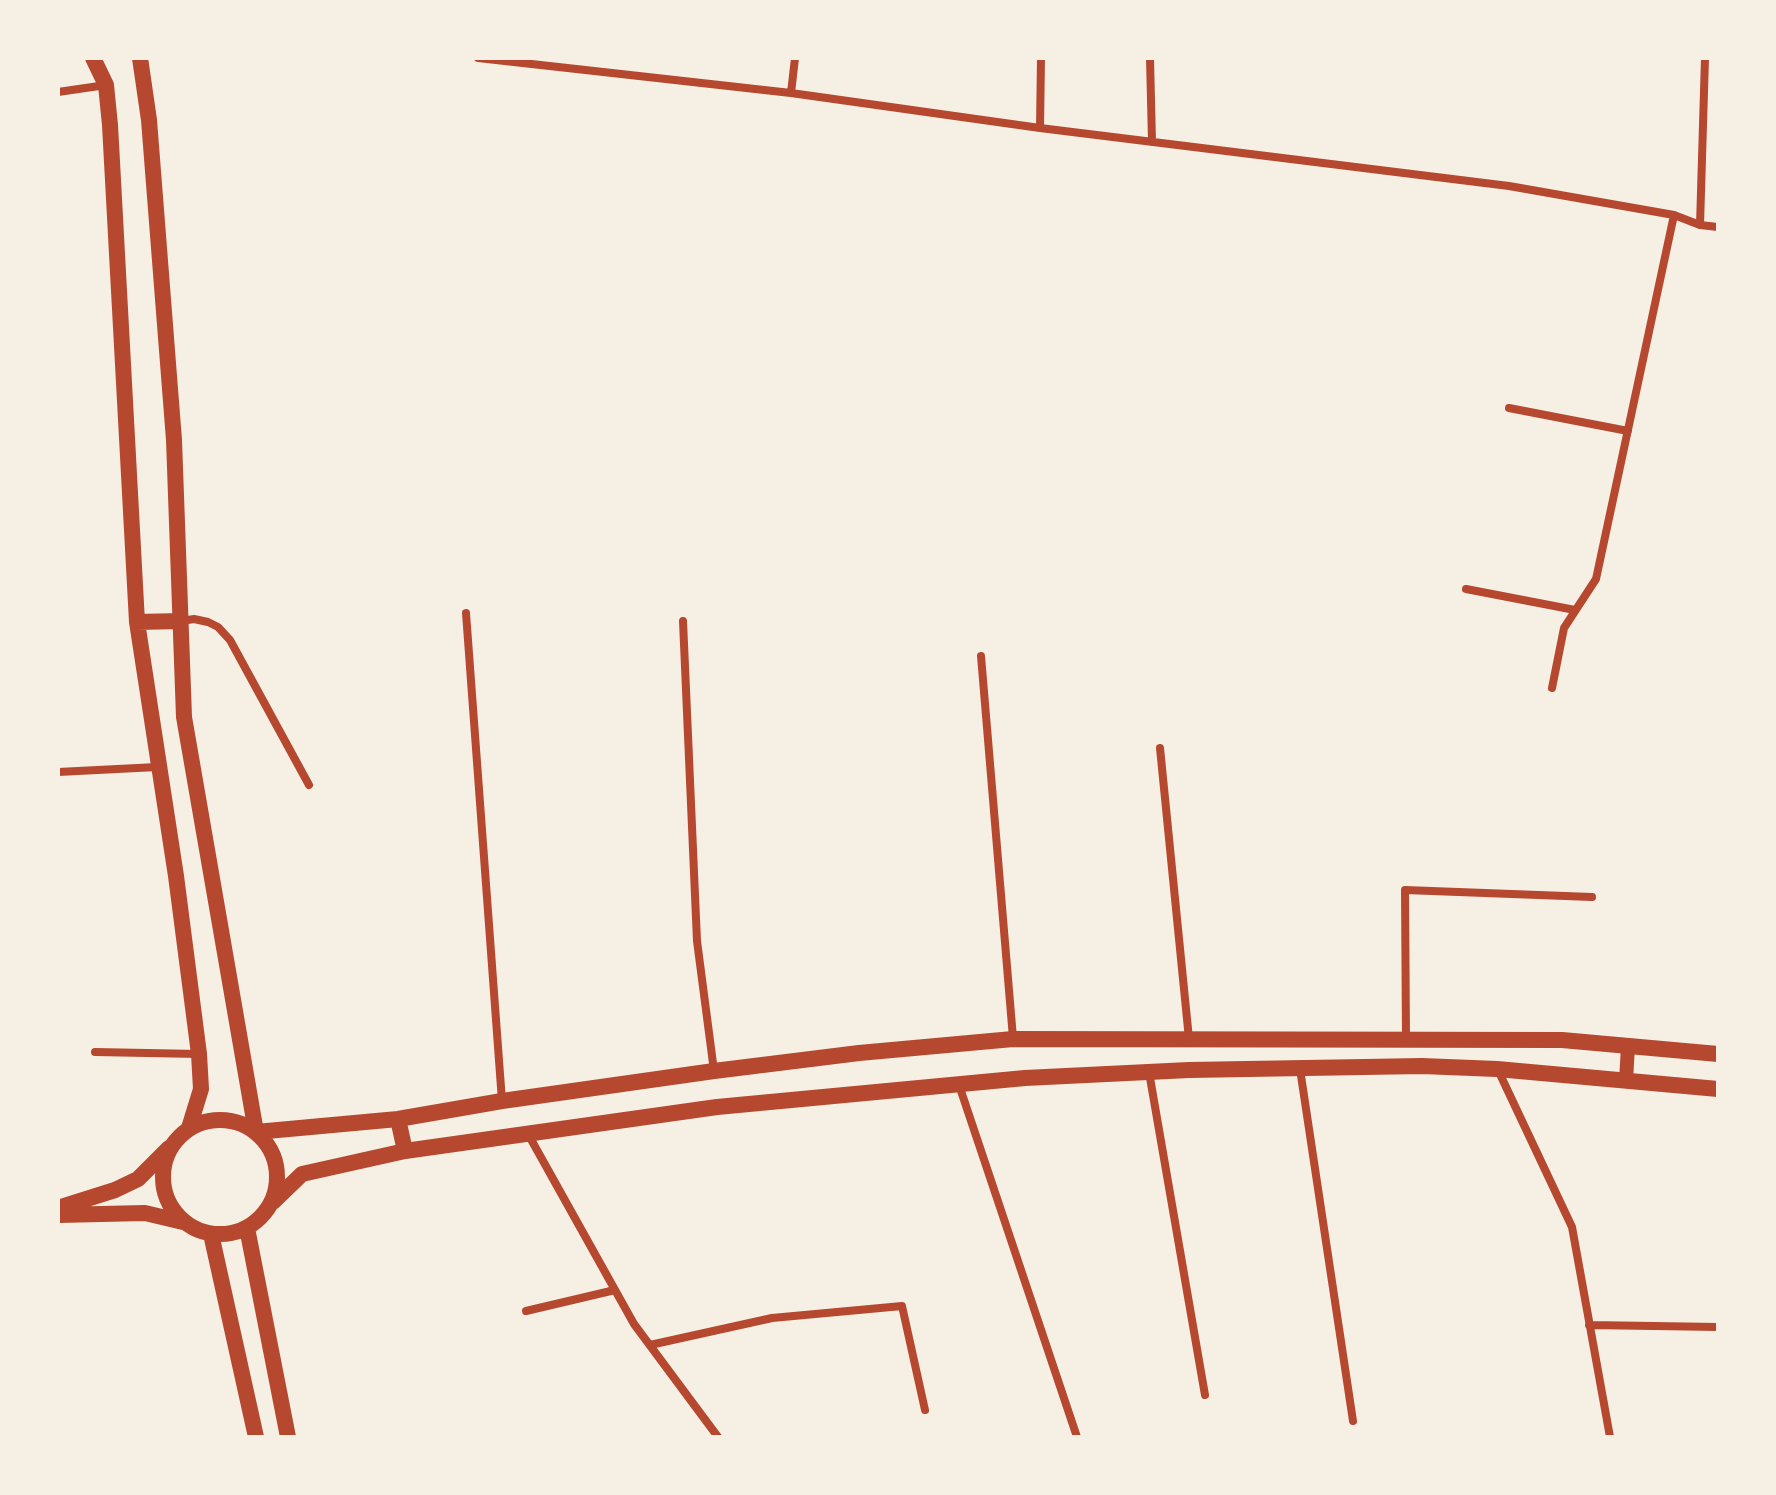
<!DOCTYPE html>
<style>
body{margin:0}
#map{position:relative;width:1776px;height:1495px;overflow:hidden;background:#f6efe4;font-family:"Work Sans",sans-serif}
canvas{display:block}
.frame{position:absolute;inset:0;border:60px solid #f6efe4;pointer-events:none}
</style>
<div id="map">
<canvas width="1776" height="1495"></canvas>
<div class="frame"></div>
</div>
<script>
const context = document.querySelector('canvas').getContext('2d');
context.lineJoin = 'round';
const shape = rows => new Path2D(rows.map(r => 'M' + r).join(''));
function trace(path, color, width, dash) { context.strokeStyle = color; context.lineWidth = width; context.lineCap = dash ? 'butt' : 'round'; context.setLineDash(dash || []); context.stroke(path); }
const minor = shape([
 [478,58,791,93,1040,128,1509,186,1674,215,1700,225,1718,227],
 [1150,58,1152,142],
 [58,92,106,85],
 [791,93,795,58],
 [1040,128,1041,58],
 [1700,225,1705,58],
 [1509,408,1628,431],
 [1466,589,1575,610],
 [466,613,502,1101],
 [181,621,194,619,208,622,218,627,230,640,309,785],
 [683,621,697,941,714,1071],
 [981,656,1013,1038],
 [1552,688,1564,628,1596,579,1674,215],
 [1160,748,1189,1039],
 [58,772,157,767],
 [1406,1039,1405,890,1592,897],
 [95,1052,199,1054],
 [1300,1069,1353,1421],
 [1498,1070,1572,1227,1610,1437],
 [1149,1072,1205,1395],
 [959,1085,1077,1437],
 [528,1134,634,1324,718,1437],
 [526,1311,615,1290],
 [1589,1325,1718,1327],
 [650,1345,772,1318,902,1306,925,1410]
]);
const tertiary = shape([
 [1626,1081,1628,1046]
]);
const secondary = shape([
 [93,58,106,85,110,125,137,622,176,876,199,1054,201,1089,189,1128],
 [140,58,149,120,174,440,184,717,256,1132,398,1119,502,1101,714,1071,859,1053,1013,1039,1562,1040,1718,1054],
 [137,622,181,621],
 [398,1119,405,1151],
 '163 1177a57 57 0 1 1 114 0a57 57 0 1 1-114 0Z',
 [273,1202,302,1174,405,1151,717,1107,1025,1078,1189,1070,1422,1066,1497,1069,1718,1089],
 [58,1208,115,1190,138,1179,169,1148],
 [58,1215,145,1213,183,1222],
 [247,1228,288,1437],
 [211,1234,256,1437]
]);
trace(minor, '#b5482f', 8);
trace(tertiary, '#b5482f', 14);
trace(secondary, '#b5482f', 16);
</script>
